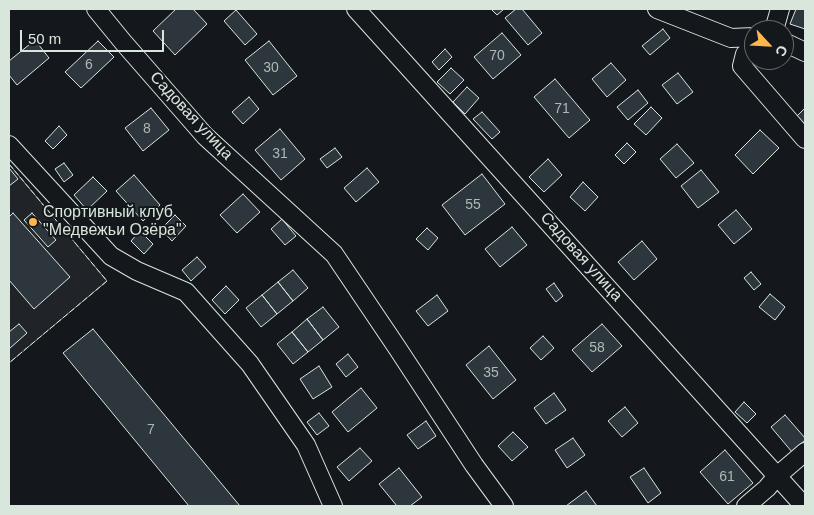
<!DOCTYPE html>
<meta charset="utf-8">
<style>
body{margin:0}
#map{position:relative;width:814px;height:515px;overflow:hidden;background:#14181c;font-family:Helvetica,sans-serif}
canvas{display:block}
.frame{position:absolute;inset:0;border:10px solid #d8e6dc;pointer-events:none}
.north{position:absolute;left:744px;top:20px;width:50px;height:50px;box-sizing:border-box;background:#14181c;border:1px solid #626a69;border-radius:50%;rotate:115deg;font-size:14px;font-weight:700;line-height:20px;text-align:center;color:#d8e6dc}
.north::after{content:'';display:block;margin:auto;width:18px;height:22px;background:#ffb74d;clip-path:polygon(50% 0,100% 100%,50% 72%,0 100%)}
.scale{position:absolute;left:20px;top:30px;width:144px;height:22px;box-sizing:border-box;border:2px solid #d8e6dc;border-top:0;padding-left:6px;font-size:15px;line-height:18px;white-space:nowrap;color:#d8e6dc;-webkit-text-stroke:4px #14181c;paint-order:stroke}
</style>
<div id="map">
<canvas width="814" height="515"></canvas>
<div class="frame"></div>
<div class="north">С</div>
<div class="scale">50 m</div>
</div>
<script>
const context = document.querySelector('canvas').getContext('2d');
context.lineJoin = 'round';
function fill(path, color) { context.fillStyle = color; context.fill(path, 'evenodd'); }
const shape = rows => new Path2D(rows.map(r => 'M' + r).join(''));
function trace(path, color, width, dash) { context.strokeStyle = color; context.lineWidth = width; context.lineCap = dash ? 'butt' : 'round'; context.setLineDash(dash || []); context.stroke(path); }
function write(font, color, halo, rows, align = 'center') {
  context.font = font + ' Helvetica,sans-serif'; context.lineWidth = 4; context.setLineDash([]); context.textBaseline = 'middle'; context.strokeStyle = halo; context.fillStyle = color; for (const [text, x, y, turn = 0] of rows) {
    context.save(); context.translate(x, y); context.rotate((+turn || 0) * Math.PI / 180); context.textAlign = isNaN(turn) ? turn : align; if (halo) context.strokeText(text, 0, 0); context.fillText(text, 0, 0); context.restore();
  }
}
const green = shape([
 [9,164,107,281,9,363,9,164]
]);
const building = shape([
 [176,9,193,9,207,24,175,55,153,31,176,9],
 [491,9,504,9,497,15,491,9],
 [516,9,522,9,542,33,528,45,505,18,516,9],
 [796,9,805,9,805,29,790,24,796,9],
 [236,10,257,34,245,45,224,21,236,10],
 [663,29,670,38,650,55,642,46,663,29],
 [502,33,521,55,493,79,474,57,502,33],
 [35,40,49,58,17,85,9,75,9,61,35,40],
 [98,41,114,57,81,88,65,72,98,41],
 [269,41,297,76,273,95,245,60,269,41],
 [445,49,452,57,439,70,432,62,445,49],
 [611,63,626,80,607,97,592,79,611,63],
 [451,68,464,80,450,94,437,82,451,68],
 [678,73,693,92,677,104,662,85,678,73],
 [555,79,590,120,569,138,534,97,555,79],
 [467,87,479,98,465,114,453,102,467,87],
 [638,90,648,103,628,120,617,107,638,90],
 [249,97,259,109,243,124,232,112,249,97],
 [651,107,662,118,646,135,634,124,651,107],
 [151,108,169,130,143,151,125,128,151,108],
 [805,108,805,127,796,117,805,108],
 [482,112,500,132,492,139,473,119,482,112],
 [59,126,67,135,53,149,45,141,59,126],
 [280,129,305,159,281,180,255,150,280,129],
 [760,130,779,148,753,174,735,155,760,130],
 [627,143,636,152,624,164,615,155,627,143],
 [677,144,694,163,676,178,660,159,677,144],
 [335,148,342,157,327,168,320,159,335,148],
 [548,159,562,175,544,192,529,177,548,159],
 [64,163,73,175,64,182,55,169,64,163],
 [9,168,18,179,9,186,9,168],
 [367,168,379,182,356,202,344,188,367,168],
 [701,170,719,192,698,208,681,186,701,170],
 [482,174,505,204,465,235,442,205,482,174],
 [134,175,160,205,143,221,116,191,134,175],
 [93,177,107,191,87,210,74,195,93,177],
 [583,182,598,197,585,211,570,197,583,182],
 [243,194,260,212,237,233,220,215,243,194],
 [736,210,752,229,734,244,718,225,736,210],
 [13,213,70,277,34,309,9,280,9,217,13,213],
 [32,213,56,240,48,247,24,220,32,213],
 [175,215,186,226,172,241,161,229,175,215],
 [282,219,296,236,285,245,271,229,282,219],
 [512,227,527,245,500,267,485,249,512,227],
 [427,228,438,238,428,250,416,239,427,228],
 [140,231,153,244,144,254,131,241,140,231],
 [642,241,657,259,634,280,618,262,642,241],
 [197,257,206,267,191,281,182,270,197,257],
 [293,270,308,288,293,301,278,282,293,270],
 [751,272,761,284,754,290,744,278,751,272],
 [278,282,293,301,277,314,262,295,278,282],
 [554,283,563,296,556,302,546,289,554,283],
 [226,286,239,300,225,314,212,300,226,286],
 [770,294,785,307,775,320,759,307,770,294],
 [262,295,277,314,261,327,246,308,262,295],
 [437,295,448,311,428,326,416,311,437,295],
 [323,307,339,327,323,340,307,319,323,307],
 [307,319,323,340,308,352,292,332,307,319],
 [19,324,27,333,9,349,9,332,19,324],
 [602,324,622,346,592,372,572,350,602,324],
 [93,329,240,506,189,506,63,353,93,329],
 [292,332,308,352,293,364,277,344,292,332],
 [543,336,554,348,541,360,530,348,543,336],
 [489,346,516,380,493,399,466,365,489,346],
 [348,354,358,367,346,377,336,364,348,354],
 [319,366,332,387,313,399,300,379,319,366],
 [361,388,377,408,348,432,332,412,361,388],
 [554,393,566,410,546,424,534,408,554,393],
 [744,402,756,414,747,423,735,412,744,402],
 [625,407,638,423,622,437,608,421,625,407],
 [319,413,329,426,317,435,307,422,319,413],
 [785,415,805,438,805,440,792,452,771,427,785,415],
 [426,421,436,436,418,449,407,435,426,421],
 [513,432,528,447,512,461,498,446,513,432],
 [573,438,585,455,567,468,555,450,573,438],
 [360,448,372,461,349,481,337,467,360,448],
 [725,450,753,483,728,504,700,472,725,450],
 [399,468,422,497,410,506,397,506,379,484,399,468],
 [644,468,661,493,648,503,630,477,644,468],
 [586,491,597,506,566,506,586,491]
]);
const minor = shape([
 [96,9,123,42,205,136,334,254,398,349,474,465,504,506],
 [356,9,804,506],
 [657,9,731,38,754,37],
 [774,30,780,9],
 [784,42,805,52],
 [754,48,745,54,742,66,805,139],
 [9,145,111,256,137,271,186,292,250,364,306,445,333,506],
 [746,506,767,488,777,476,805,452]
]);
const fence = shape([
 [9,164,107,281,9,363]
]);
const markers = [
 [33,222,5,"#ffb74d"]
];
const numberNames = [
 ["70",497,56],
 ["6",89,65],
 ["30",271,68],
 ["71",562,109],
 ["8",147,129],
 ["31",280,154],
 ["55",473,205],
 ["58",597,348],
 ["35",491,373],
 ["7",151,430],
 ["61",727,477]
];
const streetNames = [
 ["Садовая улица",191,116,47],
 ["Садовая улица",581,257,48]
];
const poiNames = [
 ["Спортивный клуб",43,213],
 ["\"Медвежьи Озёра\"",43,231]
];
fill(green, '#202428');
trace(green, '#939e99', 1);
fill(building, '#2c363c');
trace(building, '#d8e6dc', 1);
trace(minor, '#d8e6dc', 20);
trace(minor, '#14181c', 18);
trace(fence, '#d8e6dc', 1, [6, 2.5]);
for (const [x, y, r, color] of markers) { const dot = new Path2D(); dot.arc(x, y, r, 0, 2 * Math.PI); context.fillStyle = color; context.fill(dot); trace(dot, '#14181c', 2); }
write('14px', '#adbab4', null, numberNames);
write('16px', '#d8e6dc', '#14181c', streetNames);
write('16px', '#d8e6dc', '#14181c', poiNames, 'left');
</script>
